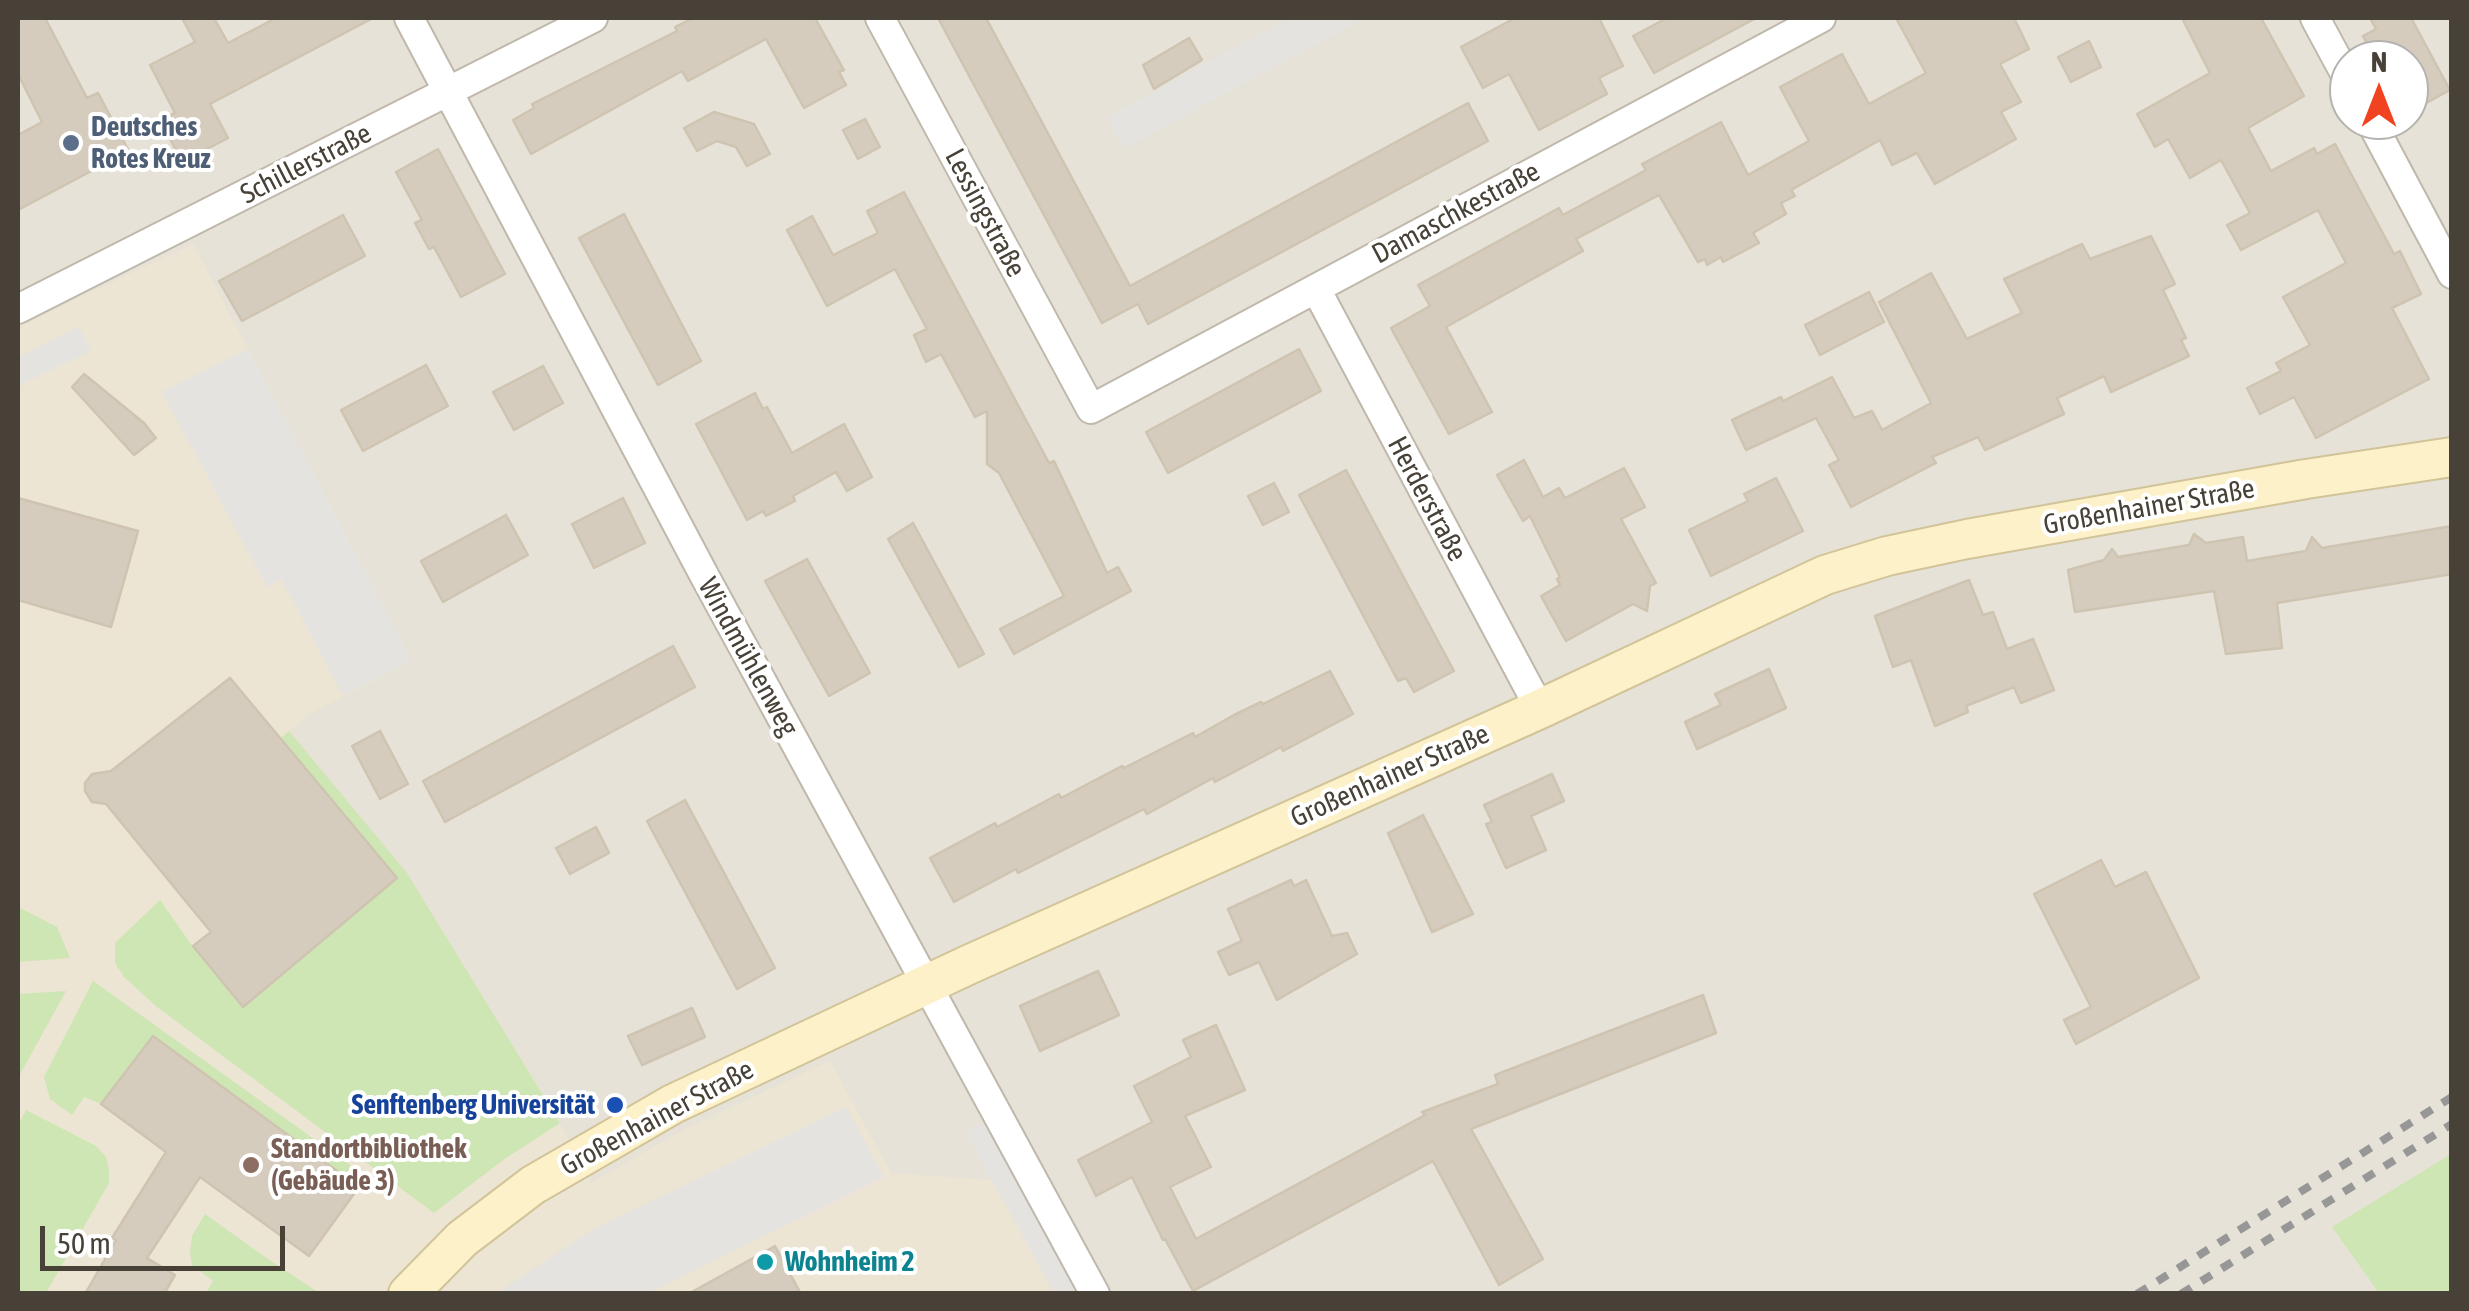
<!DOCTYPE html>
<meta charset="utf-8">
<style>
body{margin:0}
#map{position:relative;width:2469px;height:1311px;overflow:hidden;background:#f3f0e8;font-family:"Asap Condensed",sans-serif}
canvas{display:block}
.frame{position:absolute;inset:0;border:20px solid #474137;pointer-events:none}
.north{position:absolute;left:2329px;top:40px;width:100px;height:100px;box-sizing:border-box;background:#fff;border:2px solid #b5b3af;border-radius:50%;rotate:0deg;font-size:28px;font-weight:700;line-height:40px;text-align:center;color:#474137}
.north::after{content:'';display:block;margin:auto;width:35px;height:45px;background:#f24321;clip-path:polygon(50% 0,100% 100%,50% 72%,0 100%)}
.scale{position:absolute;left:40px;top:1226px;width:245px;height:45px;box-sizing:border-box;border:5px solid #474137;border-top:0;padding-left:12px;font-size:30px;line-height:35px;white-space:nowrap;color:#474137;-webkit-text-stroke:8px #fff;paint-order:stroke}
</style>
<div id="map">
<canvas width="2469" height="1311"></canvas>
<div class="frame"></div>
<div class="north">N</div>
<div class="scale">50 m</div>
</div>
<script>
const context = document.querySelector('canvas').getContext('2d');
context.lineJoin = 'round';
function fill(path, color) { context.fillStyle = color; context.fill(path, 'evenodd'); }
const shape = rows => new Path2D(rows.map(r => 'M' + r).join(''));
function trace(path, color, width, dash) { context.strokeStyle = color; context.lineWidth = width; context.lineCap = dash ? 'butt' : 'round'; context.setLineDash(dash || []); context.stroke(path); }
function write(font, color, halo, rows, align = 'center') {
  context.font = font + ' "Asap Condensed",sans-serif'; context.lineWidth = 8; context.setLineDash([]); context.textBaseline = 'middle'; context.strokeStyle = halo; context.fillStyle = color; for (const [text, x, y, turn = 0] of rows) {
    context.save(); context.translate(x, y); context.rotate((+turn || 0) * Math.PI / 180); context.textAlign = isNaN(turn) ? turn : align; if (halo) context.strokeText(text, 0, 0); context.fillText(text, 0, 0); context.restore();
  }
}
const residential = shape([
 [18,18,2451,18,2451,1293,18,1293],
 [2349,60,2409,60,2409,120,2349,120]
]);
const education = shape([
 [193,244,412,661,307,715,289,732,407,873,560,1123,591,1183,685,1129,830,1061,891,1173,1005,1181,1068,1293,18,1294,18,327]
]);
const green = shape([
 [289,731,407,873,560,1123,503,1160,434,1213,157,1007,124,977,115,963,115,943,160,900,193,947,244,1006,397,879,280,739],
 [18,907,57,927,70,958,18,962],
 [93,981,370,1179,359,1187,153,1036,101,1104,84,1097,72,1115,50,1099,44,1077],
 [66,991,18,1078,18,994],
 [26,1110,96,1146,106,1157,109,1169,109,1183,46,1293,18,1293,18,1125],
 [2451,1154,2451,1293,2379,1293,2332,1227],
 [205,1214,262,1255,319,1293,206,1293,213,1281,192,1265,190,1253,192,1236]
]);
const parking = shape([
 [1290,18,1365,18,1125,148,1107,117],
 [79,327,91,351,18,386,18,357],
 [248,349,412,661,343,695,281,579,267,587,162,392],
 [846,1107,884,1177,649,1293,497,1293,594,1229],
 [1001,1111,1106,1293,1054,1293,966,1133]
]);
const building = shape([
 [18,18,45,18,87,98,98,93,129,151,18,210,18,135,42,122,18,74,18,18],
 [182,18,214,18,228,43,276,18,373,18,210,104,228,138,182,162,160,120,175,113,150,65,195,42,182,18],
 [693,18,815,18,844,70,839,72,846,85,804,108,766,39,688,81,682,71,531,154,513,120,534,108,532,104,677,31,675,27,693,18],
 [938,18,986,18,1130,286,1468,103,1488,141,1148,324,1138,304,1102,323,938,18],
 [1515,18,1599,18,1623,66,1599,78,1607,94,1539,130,1509,74,1483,88,1461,47,1515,18],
 [1667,18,1756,18,1654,73,1633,36,1667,18],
 [1896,18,2014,18,2029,49,2000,64,2021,102,2001,112,2016,139,1935,184,1917,153,1892,165,1880,140,1791,190,1795,196,1781,203,1786,214,1753,233,1759,243,1723,262,1721,257,1707,265,1705,259,1698,262,1659,195,1576,239,1583,251,1446,327,1492,412,1449,434,1391,328,1430,306,1418,285,1559,208,1563,215,1646,170,1642,164,1721,122,1748,175,1809,141,1780,87,1842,54,1869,104,1926,73,1896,18],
 [2182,18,2261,18,2304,96,2248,128,2271,171,2314,148,2317,154,2335,144,2394,254,2400,251,2421,294,2392,308,2429,379,2316,438,2294,397,2260,414,2247,388,2281,371,2276,363,2310,345,2283,297,2346,263,2318,210,2241,250,2227,225,2250,213,2221,160,2190,178,2168,139,2155,147,2137,114,2210,73,2182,18],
 [2370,18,2411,18,2450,90,2417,108,2409,93,2409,60,2376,60,2363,36,2376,29,2370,18],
 [1189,38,1202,60,1154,89,1143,65,1189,38],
 [2089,41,2101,67,2071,82,2058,57,2089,41],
 [714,112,754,124,770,154,747,166,736,147,717,141,697,151,684,128,714,112],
 [865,119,880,147,858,159,843,130,865,119],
 [438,149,505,274,461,297,434,247,429,249,415,223,422,220,396,172,438,149],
 [904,192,1042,450,1049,463,1054,461,1107,573,1118,567,1131,591,1014,654,1000,629,1064,596,999,473,987,464,987,411,975,417,941,354,926,362,914,335,927,329,895,269,827,306,787,230,812,216,833,255,878,233,867,211,904,192],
 [624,214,701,361,658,385,579,238,624,214],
 [343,215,365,256,242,321,219,281,343,215],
 [2151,236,2175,284,2163,290,2186,338,2181,340,2189,356,2111,392,2104,376,2057,398,2064,414,1985,450,1978,437,1932,457,1936,463,1851,507,1829,465,1839,460,1816,418,1746,450,1732,420,1781,397,1783,401,1832,377,1854,418,1872,411,1882,430,1931,403,1879,302,1931,273,1967,339,2022,313,2004,279,2082,244,2090,259,2151,236],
 [1869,292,1884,322,1820,355,1805,325,1869,292],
 [1299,349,1321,391,1168,473,1146,432,1299,349],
 [426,365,448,406,363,451,341,410,426,365],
 [543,366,563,403,514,430,493,392,543,366],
 [84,374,144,423,156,438,134,455,72,387,84,374],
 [755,393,763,409,767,407,792,453,844,424,872,477,847,491,836,472,793,496,795,501,766,516,763,511,747,520,696,424,755,393],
 [1524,460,1543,497,1559,488,1565,498,1624,468,1645,507,1621,519,1656,583,1650,586,1647,611,1633,604,1566,641,1541,596,1560,585,1557,579,1560,577,1530,516,1523,521,1497,475,1524,460],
 [1346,470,1454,671,1414,692,1406,678,1398,681,1299,495,1346,470],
 [1776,478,1803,531,1711,576,1689,530,1748,501,1744,494,1776,478],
 [1274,483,1289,512,1263,525,1248,496,1274,483],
 [18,498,138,531,111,627,18,600,18,498],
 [623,498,645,543,594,568,572,524,623,498],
 [506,515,528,555,443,602,421,561,506,515],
 [913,523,984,654,959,667,888,539,913,523],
 [2452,526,2452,574,2277,603,2282,648,2226,654,2214,591,2075,612,2068,570,2104,560,2112,549,2118,557,2189,545,2194,534,2206,543,2243,537,2247,561,2306,551,2312,537,2322,548,2452,526],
 [807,559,870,673,829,696,765,581,807,559],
 [1969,580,1983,615,1993,612,2007,649,2033,639,2054,690,2021,703,2014,687,1966,706,1968,712,1935,726,1911,660,1893,667,1875,616,1969,580],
 [673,646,695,687,445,822,423,781,673,646],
 [1769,669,1786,708,1697,749,1685,722,1721,705,1715,694,1769,669],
 [1330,671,1353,714,1283,751,1281,747,1215,782,1213,778,1147,814,1144,809,1018,873,1016,869,954,902,930,858,995,823,997,827,1059,794,1061,798,1122,766,1124,768,1193,733,1195,737,1234,715,1261,702,1263,704,1330,671],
 [230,678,397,878,243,1007,193,946,211,932,106,804,92,802,85,791,85,783,92,774,111,771,230,678],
 [380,731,408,784,380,799,352,746,380,731],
 [1552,774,1564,801,1531,816,1546,850,1506,868,1486,824,1492,822,1484,805,1552,774],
 [685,800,775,968,737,989,647,821,685,800],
 [1423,815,1473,914,1432,932,1388,833,1423,815],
 [596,827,609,853,570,874,556,848,596,827],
 [2101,860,2115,887,2146,872,2199,978,2076,1044,2064,1020,2091,1007,2034,894,2101,860],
 [1291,880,1294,886,1306,880,1332,936,1347,933,1357,954,1277,1000,1259,962,1229,975,1218,952,1242,941,1228,909,1291,880],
 [1098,971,1119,1015,1040,1051,1020,1006,1098,971],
 [1703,995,1716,1033,1471,1129,1543,1259,1499,1285,1433,1161,1193,1291,1165,1239,1163,1240,1132,1177,1096,1196,1078,1160,1152,1122,1134,1086,1191,1057,1183,1040,1216,1025,1245,1090,1185,1116,1211,1167,1170,1187,1196,1239,1425,1115,1422,1112,1498,1084,1495,1075,1703,995],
 [692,1008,705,1037,642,1065,628,1036,692,1008],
 [153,1036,359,1187,309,1256,200,1177,147,1258,175,1275,164,1294,85,1294,116,1240,112,1238,166,1152,101,1104,153,1036],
 [775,1246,801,1294,688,1294,775,1246]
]);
const street = shape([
 [409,18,704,575,1095,1294],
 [880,18,1091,409,1821,18],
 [2315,18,2349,81],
 [2370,120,2452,274],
 [1316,289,1540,709],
 [18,309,593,18]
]);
const secondary = shape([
 [408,1294,462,1239,533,1185,673,1104,968,965,1540,709,1825,575,1887,556,1967,539,2306,479,2452,457]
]);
const rail = shape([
 [2137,1294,2452,1097],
 [2181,1294,2452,1124]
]);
const markers = [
 [71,143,10,"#5c6f8a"],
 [615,1105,10,"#1a4fb4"],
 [251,1165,10,"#8d6e63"],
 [765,1262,10,"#0f9aa8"]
];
const serviceNames = [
 ["Deutsches",91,127],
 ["Rotes Kreuz",91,159]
];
const streetNames = [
 ["Schillerstraße",306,164,-27],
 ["Lessingstraße",985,213,62],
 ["Damaschkestraße",1456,213,-28],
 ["Herderstraße",1427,499,62],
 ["Großenhainer Straße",2149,507,-10],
 ["Windmühlenweg",748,657,61],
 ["Großenhainer Straße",1390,776,-24],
 ["Großenhainer Straße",657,1118,-28]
];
const transitNames = [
 ["Senftenberg Universität",595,1105]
];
const educationNames = [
 ["Standortbibliothek",271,1149],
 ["(Gebäude 3)",271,1181]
];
const cultureNames = [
 ["Wohnheim 2",785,1262]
];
fill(residential, '#e7e2d7');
fill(education, '#ece5d3');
fill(green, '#cee6b3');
fill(parking, '#e5e3e0');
fill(building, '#d5ccbe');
trace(building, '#cfc4b1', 2.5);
trace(street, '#bfb8ab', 32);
trace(secondary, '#d2c499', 42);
trace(street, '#fff', 28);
trace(secondary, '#fdf1c9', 38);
trace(rail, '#979797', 8, [12, 12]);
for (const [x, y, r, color] of markers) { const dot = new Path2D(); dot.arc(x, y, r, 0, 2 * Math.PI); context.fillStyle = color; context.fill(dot); trace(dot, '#fff', 4); }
write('bold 28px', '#4e5e75', '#fff', serviceNames, 'left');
write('28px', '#474137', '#fff', streetNames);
write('bold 28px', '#164399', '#fff', transitNames, 'right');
write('bold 28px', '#785e54', '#fff', educationNames, 'left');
write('bold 28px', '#0d838f', '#fff', cultureNames, 'left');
</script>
